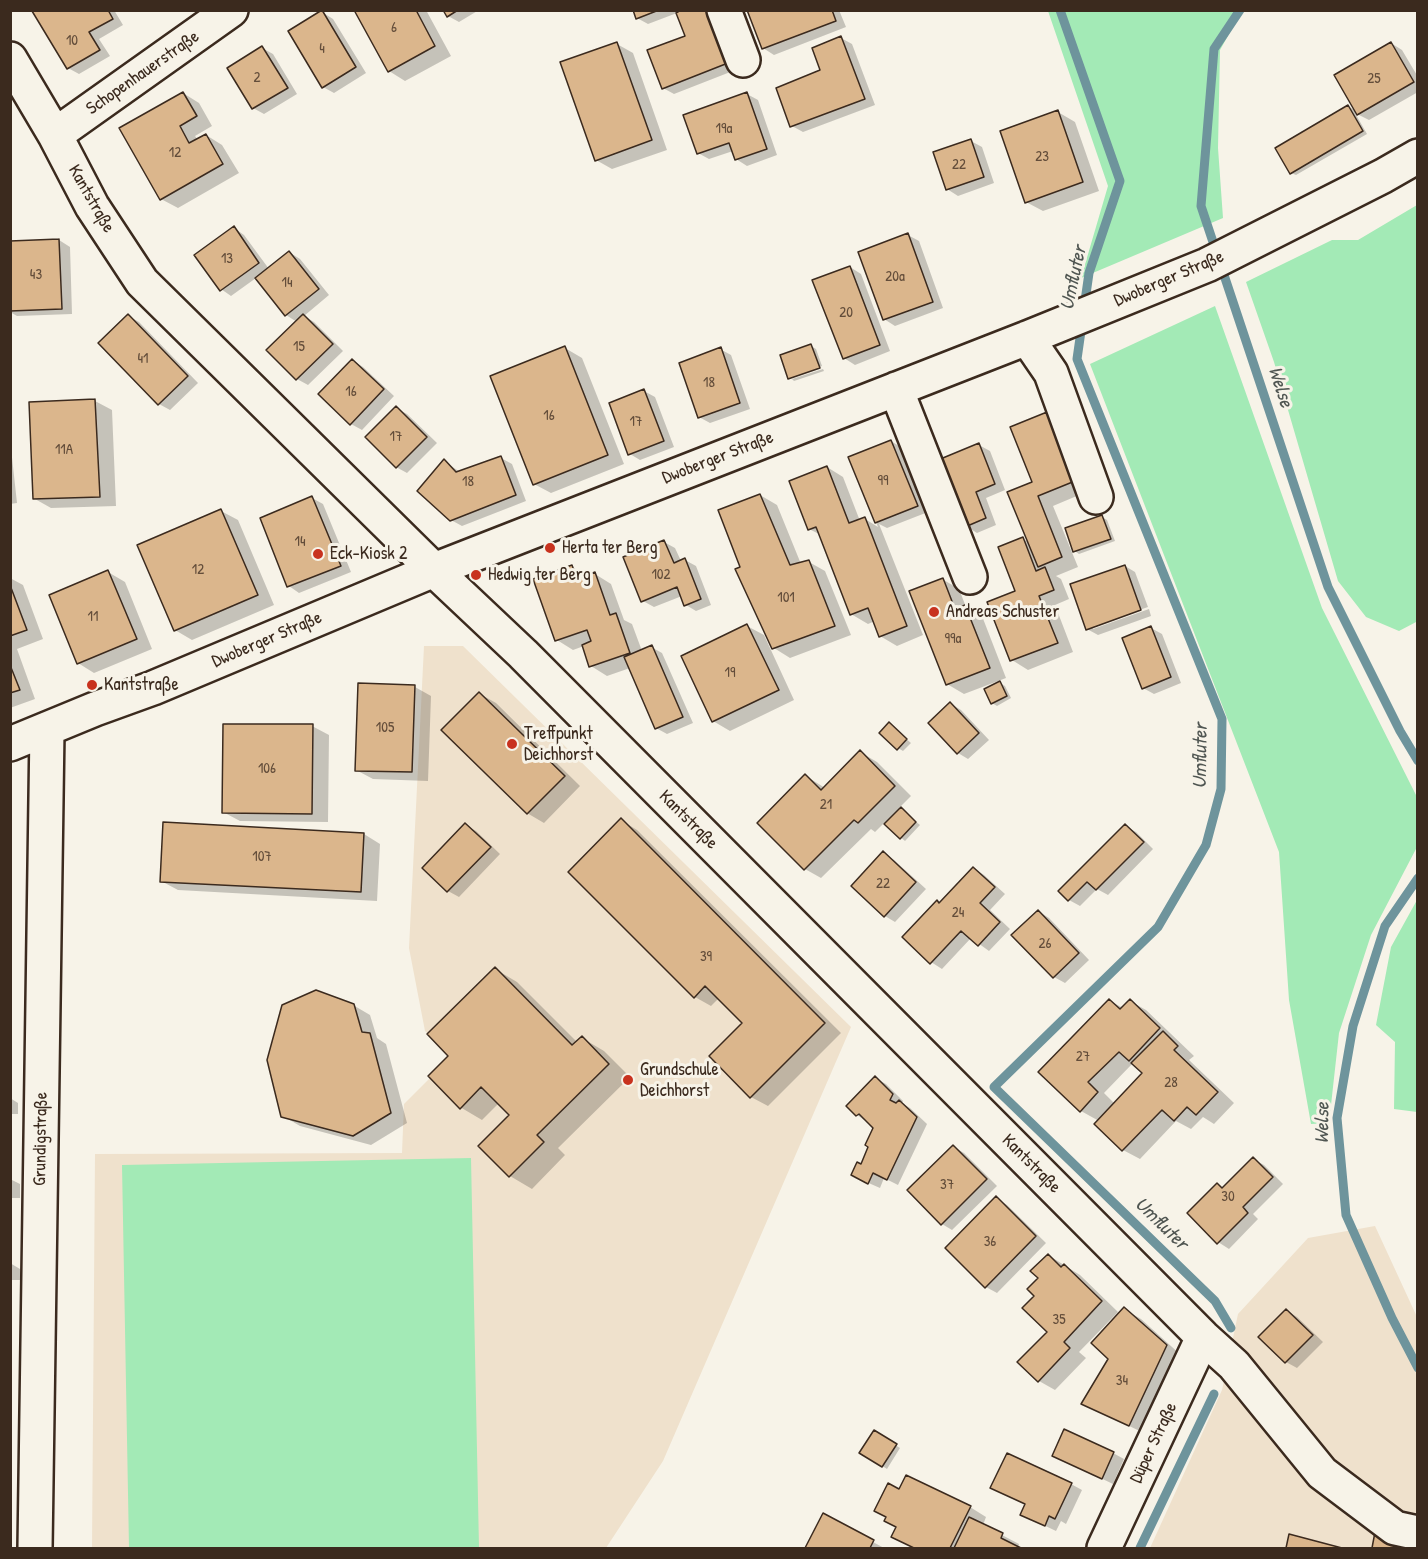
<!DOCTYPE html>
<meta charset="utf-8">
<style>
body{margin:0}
#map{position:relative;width:1428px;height:1559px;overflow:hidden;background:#f7f3e8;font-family:"Patrick Hand",sans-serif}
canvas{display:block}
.frame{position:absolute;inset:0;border:12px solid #3b2a1e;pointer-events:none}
</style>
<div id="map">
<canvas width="1428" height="1559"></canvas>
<div class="frame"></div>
</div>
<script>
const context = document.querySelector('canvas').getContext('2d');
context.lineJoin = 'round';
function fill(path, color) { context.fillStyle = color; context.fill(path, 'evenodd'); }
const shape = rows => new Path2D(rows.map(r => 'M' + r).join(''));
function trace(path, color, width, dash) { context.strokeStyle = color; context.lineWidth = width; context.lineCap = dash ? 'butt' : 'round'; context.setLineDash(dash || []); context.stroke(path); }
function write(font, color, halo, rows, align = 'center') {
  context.font = font + ' "Patrick Hand",sans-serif'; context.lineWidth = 6; context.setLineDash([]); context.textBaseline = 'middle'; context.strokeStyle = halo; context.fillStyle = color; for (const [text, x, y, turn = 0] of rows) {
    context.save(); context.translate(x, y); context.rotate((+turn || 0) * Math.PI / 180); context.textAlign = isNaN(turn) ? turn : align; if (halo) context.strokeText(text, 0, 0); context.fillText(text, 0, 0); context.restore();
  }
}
const built = shape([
 [424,646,463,646,851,1027,663,1461,606,1548,92,1548,95,1154,402,1153,404,1104,451,1057,425,1031,409,948],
 [1375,1226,1417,1317,1417,1548,1150,1548,1222,1390,1238,1314,1308,1238]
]);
const green = shape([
 [1048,11,1242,11,1220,50,1218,148,1223,218,1081,278,1108,186],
 [1417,205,1418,621,1399,631,1366,617,1338,581,1274,362,1246,282,1332,240,1358,240],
 [1215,306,1322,608,1417,797,1417,847,1371,935,1339,1033,1329,1123,1311,1124,1289,1000,1279,852,1090,364],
 [1417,900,1417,1112,1394,1109,1395,1042,1376,1025,1391,947],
 [471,1158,479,1548,129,1548,122,1165]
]);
const shadow = shape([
 [36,10,114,10,123,25,99,39,110,56,79,74,68,68,34,11],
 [355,10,426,10,451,56,405,81,389,71],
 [445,10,479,10,459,22,448,16],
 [634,10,716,10,738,69,674,94,663,88,687,36,677,13,648,24,637,18],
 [750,10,839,10,846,27,774,55,763,48],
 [322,12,333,19,366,73,334,93,323,87],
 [841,38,852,44,875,105,803,132,792,126],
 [1391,43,1402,50,1418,77,1418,92,1369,120,1355,113,1367,134,1296,175,1291,173,1348,106,1356,111],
 [617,44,633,53,667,150,612,169,596,160],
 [262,48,273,54,297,94,264,114,253,108,229,68],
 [183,93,199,103,212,126,195,136,198,140,206,135,222,145,239,173,178,208,161,199],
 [747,94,758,100,777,155,747,166,736,159,733,151,709,159,698,153],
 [1058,112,1075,122,1099,191,1043,211,1026,202],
 [971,141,982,147,994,183,958,196,947,189],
 [234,228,244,235,269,269,289,252,300,259,329,295,304,316,314,322,343,351,308,385,297,379,297,322,286,315,256,278,231,296,221,289],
 [908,235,919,241,943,308,895,326,884,319],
 [59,240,70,247,72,314,17,316,10,312,10,242],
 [850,267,861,274,890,351,855,365,844,358],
 [128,316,139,322,198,383,170,410,159,404,100,343],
 [811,346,816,349,822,366,791,376,791,379,789,378],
 [565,348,582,358,624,464,551,493,534,484],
 [720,349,731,355,750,409,710,423,699,417],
 [352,360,363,367,394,396,362,430,351,424,320,394],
 [823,369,824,371,794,381,792,379],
 [644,391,655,397,674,447,640,460,630,454],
 [95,401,112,410,116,506,51,508,35,499,31,404],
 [396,408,407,414,437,443,407,473,396,467],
 [1047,414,1064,423,1091,490,1053,506,1078,567,1056,576,1061,579,1069,599,1055,605,1073,652,1028,670,1012,660,1023,539,1030,543,1034,483],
 [10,439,17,503,10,504],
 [891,441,902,448,928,512,887,528,879,524,923,635,897,646,880,636,875,621,868,624,851,614,821,535,809,529,827,467,843,477,860,521,865,519,878,527,850,458],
 [979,445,990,451,1005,490,986,498,996,525,977,533,966,526],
 [501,458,512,464,526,501,462,526,451,520,444,461,460,472],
 [760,495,777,505,801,564,809,562,825,571,851,635,790,658,774,648,742,568],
 [312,498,323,504,351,572,299,593,289,586],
 [221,511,238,520,274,605,192,640,175,630],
 [1102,517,1107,520,1115,541,1079,554,1072,549],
 [664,542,675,548,681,561,685,560,696,566,711,605,696,611,686,605,682,596,654,607,643,601],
 [1125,566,1135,572,1148,607,1093,626,1093,629,1149,609,1151,616,1098,635,1087,629],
 [572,567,589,576,595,574,611,584,624,620,632,624,642,651,651,647,662,653,693,723,667,734,656,728,630,668,607,676,591,666,584,646,573,650,557,640],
 [108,572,125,582,152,649,94,673,78,663],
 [10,578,23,585,43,639,17,649,35,699,10,708],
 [942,579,959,589,966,607,982,616,1006,678,964,694,947,684],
 [747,626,764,635,794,700,730,731,713,721],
 [1151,628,1162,634,1181,683,1154,694,1143,688],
 [1000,683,1005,686,1011,698,997,706,992,703],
 [415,687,431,696,428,781,373,779,356,770],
 [480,694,496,703,580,786,544,823,527,813],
 [951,704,961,710,989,740,968,759,958,753],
 [889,724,911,743,903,751,898,748],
 [312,726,329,735,328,822,240,821,223,812],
 [860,752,877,762,911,796,899,808,920,825,905,841,884,823,875,832,871,829,821,878,805,869,806,776,825,788],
 [621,820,637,830,841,1033,768,1106,751,1097,711,1056,744,1023,719,998,711,1006,695,997],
 [465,825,476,831,500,854,459,897,448,891],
 [1125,826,1136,832,1153,849,1108,895,1097,889,1080,906,1069,900,1060,891],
 [364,834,380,844,377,901,178,890,161,881],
 [883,853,894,860,926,889,895,922,885,916],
 [973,868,984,875,1005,894,990,910,1010,929,989,951,971,938,942,969,931,962,940,904],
 [1038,911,1049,918,1089,960,1065,983,1054,977],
 [495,969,517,982,577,1042,582,1038,604,1051,630,1077,558,1148,565,1155,532,1189,510,1176,511,1115,499,1103,482,1120,460,1107,450,1056],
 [1110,1001,1123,1008,1130,1001,1146,1010,1194,1056,1189,1060,1234,1103,1214,1124,1203,1117,1191,1129,1176,1121,1140,1159,1123,1150,1099,1121,1081,1111,1041,1072],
 [1133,1063,1145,1073,1115,1104,1104,1093],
 [353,1005,370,1015,377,1038,386,1044,407,1123,371,1145,300,1126,283,1116],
 [875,1078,886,1084,903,1101,902,1103,910,1108,927,1124,898,1185,884,1178,880,1188,864,1181,862,1166,875,1127,857,1115,848,1106],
 [10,1098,18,1103,18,1114,10,1114],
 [954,1147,964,1153,997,1186,952,1230,942,1224],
 [1253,1159,1264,1165,1283,1184,1253,1214,1258,1219,1229,1249,1218,1242,1217,1185,1223,1189],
 [10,1179,20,1184,20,1198,10,1198],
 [996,1198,1007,1205,1046,1243,997,1293,986,1287,947,1248],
 [1048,1255,1080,1275,1118,1312,1079,1352,1086,1358,1055,1390,1039,1381,1049,1332,1036,1296],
 [10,1263,20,1269,20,1280,10,1280],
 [1124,1309,1141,1319,1182,1356,1146,1434,1083,1404,1110,1358],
 [1286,1310,1297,1317,1323,1342,1297,1368,1286,1362,1260,1337],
 [874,1432,900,1448,887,1469,861,1452],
 [1113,1453,1124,1459,1113,1484,1065,1461],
 [1071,1484,1082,1490,1066,1524,1061,1521,1056,1531,1033,1520,1026,1505,992,1488],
 [900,1491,970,1507,986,1517,983,1525,1019,1544,1018,1548,914,1548,893,1537,897,1527],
 [824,1515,873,1542,884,1548,806,1548],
 [1376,1534,1418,1548,1374,1548],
 [1291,1536,1336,1548,1287,1548]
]);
const stream = shape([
 [1060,10,1120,181,1089,273,1084,308],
 [1240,10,1214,49,1201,206,1328,587,1400,731,1418,761],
 [1082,324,1077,359,1222,719,1221,789,1206,845,1158,927,994,1087,1215,1301,1231,1328],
 [1418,878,1385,926,1353,1026,1337,1118,1346,1215,1392,1318,1418,1368],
 [1140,1548,1214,1394]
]);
const building = shape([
 [108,10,113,19,89,32,100,50,67,69,32,11,108,10],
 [322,10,356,67,322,88,288,31,322,10],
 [354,10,416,10,435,46,388,72,354,10],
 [443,10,458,10,447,17,443,10],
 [633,10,659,10,636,19,633,10],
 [681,10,708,10,728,63,662,89,647,50,685,36,676,13,681,10],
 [747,10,832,10,836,21,762,49,747,10],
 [841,36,865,99,790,127,776,88,820,70,812,48,841,36],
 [617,42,652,140,595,161,560,62,617,42],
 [1391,42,1414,82,1357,115,1334,75,1391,42],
 [262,46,288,88,252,109,227,68,262,46],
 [183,92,197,116,180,126,189,143,206,134,223,164,160,200,119,128,183,92],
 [747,92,767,149,735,160,729,143,697,154,683,115,747,92],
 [1348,105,1363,131,1290,174,1275,148,1348,105],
 [1058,110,1083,182,1025,203,1000,131,1058,110],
 [971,139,984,177,946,190,933,152,971,139],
 [234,226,259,263,220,291,194,255,234,226],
 [908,233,933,302,883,320,858,252,908,233],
 [59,239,62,309,10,311,10,241,59,239],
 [289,251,319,289,285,316,255,278,289,251],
 [850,266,880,345,843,359,812,280,850,266],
 [128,314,188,376,158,405,98,343,128,314],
 [303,314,333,344,296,380,266,350,303,314],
 [811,344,820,368,788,379,780,355,811,344],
 [565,346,608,455,533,485,490,376,565,346],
 [721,347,740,403,698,418,679,363,721,347],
 [352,359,384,389,350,425,318,394,352,359],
 [644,389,664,441,628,455,609,403,644,389],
 [95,399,100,497,33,499,29,402,95,399],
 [396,406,427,437,396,468,365,437,396,406],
 [1047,412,1075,481,1038,496,1062,557,1038,567,1007,492,1032,482,1010,427,1047,412],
 [891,440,918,506,875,523,848,457,891,440],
 [979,443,995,484,976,492,986,518,965,527,938,460,979,443],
 [501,456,516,495,450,521,417,491,444,459,456,472,501,456],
 [827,466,849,523,865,517,907,626,879,637,868,608,850,615,816,527,808,530,789,481,827,466],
 [760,494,790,565,809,560,835,626,772,649,735,569,740,567,718,510,760,494],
 [312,496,341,566,287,587,260,518,312,496],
 [221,509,258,595,174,631,137,545,221,509],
 [1102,515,1111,539,1073,552,1065,528,1102,515],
 [1023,537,1036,571,1045,567,1054,590,1039,596,1058,643,1010,661,987,602,1015,591,998,547,1023,537],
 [664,540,674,563,685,558,701,599,684,606,677,587,641,602,623,557,664,540],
 [572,565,577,579,595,572,610,615,616,613,630,653,589,667,582,645,591,641,587,630,555,641,533,579,572,565],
 [1125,565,1141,610,1086,630,1070,584,1125,565],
 [108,570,137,639,77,664,49,595,108,570],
 [943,578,955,609,965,605,990,668,946,685,909,591,943,578],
 [10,585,27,630,10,636,10,585],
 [747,624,779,690,712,722,681,656,747,624],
 [1151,626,1171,677,1142,689,1122,638,1151,626],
 [652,645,683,717,655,729,624,657,652,645],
 [10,665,20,690,10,693,10,665],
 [1000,681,1007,696,991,704,984,689,1000,681],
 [358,683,415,685,412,772,355,771,358,683],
 [479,692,565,776,527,814,441,730,479,692],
 [950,702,979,733,957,754,928,723,950,702],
 [889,722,907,739,897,750,879,733,889,722],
 [223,724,313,724,312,814,222,813,223,724],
 [860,750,895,786,858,823,854,820,804,870,757,823,805,774,821,790,860,750],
 [901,807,916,822,900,839,884,824,901,807],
 [621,818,825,1023,750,1098,709,1056,742,1023,705,986,694,998,568,872,621,818],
 [163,822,364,833,361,892,160,882,163,822],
 [465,823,491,847,447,892,422,868,465,823],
 [1125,824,1144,842,1096,890,1087,882,1068,901,1058,891,1125,824],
 [883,851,916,882,884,917,851,886,883,851],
 [973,867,995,887,980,903,1000,922,978,946,961,931,930,964,902,937,937,900,939,903,973,867],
 [1038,910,1079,953,1053,978,1011,935,1038,910],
 [495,967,572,1045,582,1036,609,1064,537,1135,544,1142,509,1177,478,1146,509,1115,481,1087,460,1109,428,1076,448,1056,427,1034,495,967],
 [316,990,354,1004,362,1032,370,1033,391,1113,353,1136,281,1117,267,1060,282,1005,316,990],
 [1109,999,1120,1009,1130,999,1160,1028,1129,1061,1119,1052,1088,1082,1098,1092,1080,1112,1038,1072,1109,999],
 [1163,1031,1178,1046,1174,1050,1218,1092,1196,1115,1187,1107,1174,1121,1162,1110,1122,1151,1094,1124,1142,1073,1131,1063,1163,1031],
 [875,1076,893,1094,890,1100,896,1103,899,1100,917,1117,887,1180,873,1173,868,1184,851,1175,857,1162,861,1164,868,1147,865,1145,873,1128,859,1114,856,1116,846,1106,875,1076],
 [953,1145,987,1179,941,1225,907,1190,953,1145],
 [1253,1157,1273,1177,1243,1207,1248,1213,1217,1244,1187,1213,1217,1183,1222,1188,1253,1157],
 [996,1196,1036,1236,985,1288,945,1248,996,1196],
 [1048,1254,1061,1267,1064,1264,1102,1301,1064,1342,1070,1348,1038,1382,1017,1362,1047,1332,1022,1308,1034,1296,1027,1289,1038,1278,1030,1271,1048,1254],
 [1124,1307,1167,1345,1129,1426,1081,1404,1108,1359,1091,1343,1124,1307],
 [1286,1309,1313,1335,1285,1363,1258,1337,1286,1309],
 [1064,1429,1114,1452,1102,1479,1052,1456,1064,1429],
 [874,1430,897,1444,882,1467,859,1453,874,1430],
 [1007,1453,1072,1483,1055,1519,1049,1516,1045,1526,1020,1515,1025,1504,990,1488,1007,1453],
 [906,1475,971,1506,950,1548,914,1548,891,1537,896,1527,884,1521,886,1517,874,1511,888,1483,899,1489,906,1475],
 [823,1513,874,1540,870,1548,805,1548,823,1513],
 [969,1517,1003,1533,1001,1538,1021,1548,954,1548,969,1517],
 [1375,1532,1418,1548,1372,1548,1375,1532],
 [1289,1534,1342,1548,1286,1548,1289,1534]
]);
const minor = shape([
 [724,10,743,60],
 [10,59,55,135,92,206,142,282,434,570,523,654,1203,1337,1234,1365,1322,1473,1395,1528,1418,1533],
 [55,135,231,10],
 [1027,338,1051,373,1096,497],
 [896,389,970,577],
 [10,744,95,709,153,688,434,570,1027,338,1207,265,1383,176,1418,156],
 [35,1548,47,730],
 [1104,1548,1203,1337]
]);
const markers = [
 [550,548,6,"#c8321e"],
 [318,554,6,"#c8321e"],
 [476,575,6,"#c8321e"],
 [934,612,6,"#c8321e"],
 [92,685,6,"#c8321e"],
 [512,744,6,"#c8321e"],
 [628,1080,6,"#c8321e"]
];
const numberNames = [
 ["6",394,28],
 ["10",72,41],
 ["4",322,49],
 ["2",257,78],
 ["25",1374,79],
 ["19a",724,129],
 ["12",175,153],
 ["23",1042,157],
 ["22",959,165],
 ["13",227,259],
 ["43",36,275],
 ["20a",895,277],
 ["14",287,283],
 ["20",846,313],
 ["15",299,347],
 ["41",143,359],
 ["18",709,383],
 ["16",351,392],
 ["16",549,416],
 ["17",636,422],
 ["17",396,437],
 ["11A",64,450],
 ["99",883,481],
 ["18",468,482],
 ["14",300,542],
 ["12",198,570],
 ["102",661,575],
 ["101",786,598],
 ["11",93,617],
 ["99a",953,639],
 ["19",730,673],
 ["105",385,728],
 ["106",267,769],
 ["21",826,805],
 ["107",262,857],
 ["22",883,884],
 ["24",958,913],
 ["26",1045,944],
 ["39",706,957],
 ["27",1083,1057],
 ["28",1171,1083],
 ["37",947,1185],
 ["30",1228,1197],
 ["36",990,1242],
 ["35",1059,1320],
 ["34",1122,1381]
];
const streetNames = [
 ["Schopenhauerstraße",143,73,-35],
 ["Kantstraße",91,199,60],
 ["Dwoberger Straße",1169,279,-23],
 ["Dwoberger Straße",718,458,-21],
 ["Dwoberger Straße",267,640,-23],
 ["Kantstraße",688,820,45],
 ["Grundigstraße",41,1139,-89],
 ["Kantstraße",1031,1164,45],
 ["Düper Straße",1154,1443,-65]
];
const poiNames = [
 ["Herta ter Berg",562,548],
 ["Eck-Kiosk 2",330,554],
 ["Hedwig ter Berg",488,575],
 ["Andreas Schuster",946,612],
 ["Kantstraße",104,685],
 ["Treffpunkt",524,734],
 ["Deichhorst",524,755],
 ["Grundschule",640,1070],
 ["Deichhorst",640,1091]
];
const waterNames = [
 ["Umfluter",1074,278,-78],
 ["Welse",1280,387,72],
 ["Umfluter",1201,756,-89],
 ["Welse",1323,1123,-89],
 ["Umfluter",1161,1224,44]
];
fill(built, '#efe1cc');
fill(green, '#a3eab6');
fill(shadow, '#0003');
trace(stream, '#6e949c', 9);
fill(building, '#dbb68c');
trace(building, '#3b2a1e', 1.5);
trace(minor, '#3b2a1e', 38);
trace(minor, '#f7f3e8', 33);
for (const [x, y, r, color] of markers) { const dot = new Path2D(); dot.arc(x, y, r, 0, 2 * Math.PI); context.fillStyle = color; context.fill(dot); trace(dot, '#f7f3e8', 2); }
write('15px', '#634d3a', null, numberNames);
write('18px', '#3b2a1e', '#f7f3e8', streetNames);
write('18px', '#3b2a1e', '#f7f3e8', poiNames, 'left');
write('italic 20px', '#505652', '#f7f3e8', waterNames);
</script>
